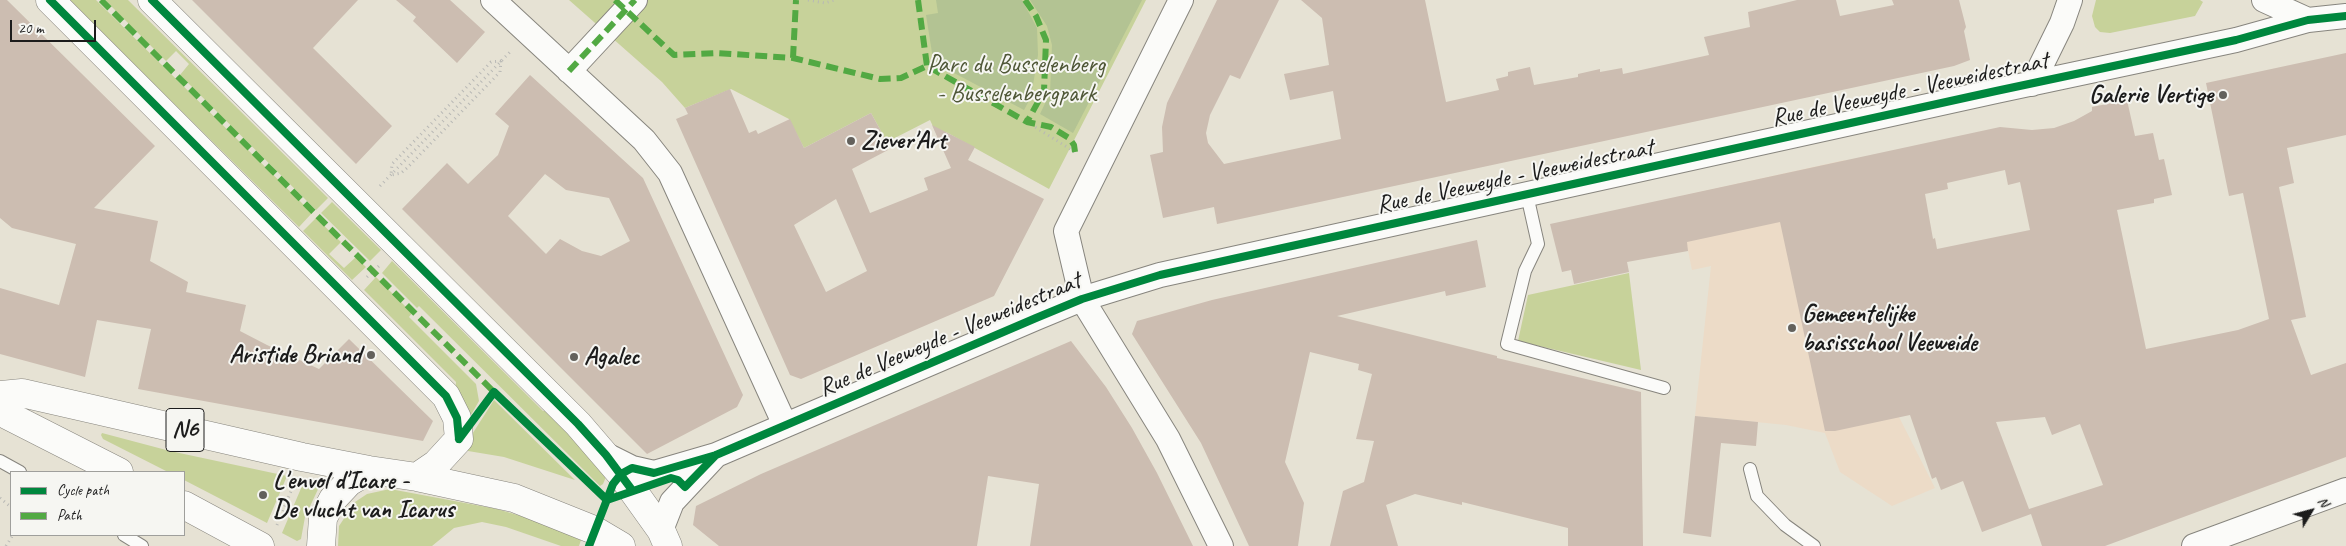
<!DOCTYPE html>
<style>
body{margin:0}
#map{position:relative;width:2346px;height:546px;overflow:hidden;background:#e6e2d4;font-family:Caveat,sans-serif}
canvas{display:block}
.legend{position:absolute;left:10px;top:471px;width:175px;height:65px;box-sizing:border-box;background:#f6f6f2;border:1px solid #9f9f9c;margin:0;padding:6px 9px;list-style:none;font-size:15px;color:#1c1c1c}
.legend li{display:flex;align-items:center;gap:10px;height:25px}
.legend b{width:25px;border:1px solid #9f9f9c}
.north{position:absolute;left:2286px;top:486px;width:50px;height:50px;-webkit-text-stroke:4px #f6f6f2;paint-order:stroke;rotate:53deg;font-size:14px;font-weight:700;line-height:20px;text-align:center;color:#1c1c1c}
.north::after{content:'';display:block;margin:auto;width:18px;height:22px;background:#1c1c1c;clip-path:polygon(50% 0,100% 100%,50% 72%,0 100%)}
.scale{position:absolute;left:10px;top:20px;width:86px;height:22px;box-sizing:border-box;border:2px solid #1c1c1c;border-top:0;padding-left:6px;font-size:15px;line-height:18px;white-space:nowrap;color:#1c1c1c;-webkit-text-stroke:4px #f6f6f2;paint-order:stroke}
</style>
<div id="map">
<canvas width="2346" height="546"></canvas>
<ul class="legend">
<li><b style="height:6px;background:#00873e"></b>Cycle path</li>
<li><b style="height:6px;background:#52a943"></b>Path</li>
</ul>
<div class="north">N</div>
<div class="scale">20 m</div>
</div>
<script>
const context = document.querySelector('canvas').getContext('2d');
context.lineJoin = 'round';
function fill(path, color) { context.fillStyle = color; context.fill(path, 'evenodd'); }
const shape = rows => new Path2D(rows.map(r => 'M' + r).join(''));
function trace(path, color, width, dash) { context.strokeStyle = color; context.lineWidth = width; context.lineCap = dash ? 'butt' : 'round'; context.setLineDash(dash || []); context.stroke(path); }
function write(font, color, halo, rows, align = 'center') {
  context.font = font + ' Caveat,sans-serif'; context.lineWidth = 4; context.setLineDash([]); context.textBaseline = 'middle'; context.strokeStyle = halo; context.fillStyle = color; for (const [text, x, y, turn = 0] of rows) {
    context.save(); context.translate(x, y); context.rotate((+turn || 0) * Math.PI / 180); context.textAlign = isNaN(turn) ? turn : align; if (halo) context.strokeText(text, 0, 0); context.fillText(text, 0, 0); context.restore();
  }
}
const built = shape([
 [1845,160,1899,417,1935,488,1892,506,1840,472,1825,433,1786,425,1695,416,1711,266,1692,270,1677,197]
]);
const green = shape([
 [69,0,96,0,312,213,299,227],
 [105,0,128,0,328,198,316,210,180,75,189,64,176,51,166,61],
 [569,0,1146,0,1049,189,946,132,939,139,930,120,887,142,871,113,804,148,789,119,731,89,685,108,662,82],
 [2096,0,2200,0,2203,2,2195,16,2110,33,2100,32,2095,27,2092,16],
 [332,202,381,250,370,261,321,213],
 [316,218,341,242,329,254,344,268,356,257,366,267,352,280,303,231],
 [392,261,543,411,553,410,606,477,603,484,600,486,419,306,417,308,382,273],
 [1629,273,1641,370,1518,341,1528,295],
 [376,277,412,313,409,317,476,384,479,401,467,422,455,394,456,382,364,290],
 [494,400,575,480,504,457,462,450],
 [102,433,170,451,287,476,267,523,184,480,184,472,168,472,103,439,101,435],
 [305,479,318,481,320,485,305,517,301,539,297,541,282,533],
 [390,489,497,509,531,519,581,540,579,546,561,546,506,527,482,522,454,528,432,546,338,546,339,526,355,502,367,494]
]);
const forest = shape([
 [936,0,1022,0,1037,28,1038,55,1031,97,1024,110,939,65,933,59,926,15,938,13],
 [1030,0,1142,0,1073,133,1040,114,1050,93,1052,45,1047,26]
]);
const building = shape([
 [0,0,7,0,155,146,94,208,158,221,150,261,188,282,186,292,246,305,240,331,267,345,319,369,349,339,433,421,423,441,138,389,151,329,97,320,85,377,0,354,0,288,59,305,76,244,12,228,0,218],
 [192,0,358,0,313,48,392,126,356,164],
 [396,0,450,0,485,32,457,63,413,21,416,17],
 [1217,0,1279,0,1240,79,1230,75,1210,115,1206,133,1208,143,1224,164,1341,139,1333,91,1290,100,1284,74,1329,65,1322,18,1301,0,1425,0,1446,102,1499,90,1496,79,1508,76,1508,72,1530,67,1534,85,1578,77,1578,74,1600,69,1600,72,1622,68,1623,74,1709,55,1704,37,1750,27,1748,12,1797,0,1836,0,1840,16,1894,5,1892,0,1959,0,1966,27,1964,31,1970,60,1954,66,1217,224,1214,207,1163,218,1150,155,1163,152,1162,127,1167,103],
 [2346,53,2346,135,2287,148,2294,183,2279,187,2306,317,2291,320,2311,375,2346,363,2346,457,2105,546,2042,546,2031,514,1982,532,1963,481,1941,490,1936,477,1932,479,1910,415,1835,431,1825,431,1780,222,1687,242,1688,251,1627,262,1629,272,1574,284,1571,270,1562,272,1550,224,2000,127,2032,130,2054,128,2074,121,2092,111,2092,107,2127,100,2135,136,2153,133,2159,160,2164,159,2172,195,2154,199,2154,203,2117,210,2146,349,2238,330,2269,319,2243,193,2229,196,2206,83],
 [2005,170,2008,185,2020,182,2030,230,1937,249,1935,238,1933,239,1925,194,1948,189,1947,183],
 [2045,417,2052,435,2080,424,2103,485,2029,509,1996,422],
 [530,75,643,178,743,395,737,407,647,454,402,209,447,163,468,184,498,155,509,126,495,114],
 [545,174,566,190,609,198,630,241,601,256,582,251,560,239,546,254,508,216],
 [730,89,749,133,756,130,758,134,790,119,804,148,871,113,887,142,884,143,888,150,852,169,870,213,928,190,924,178,951,168,932,125,975,147,968,160,1044,199,994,296,801,379,790,375,676,119,688,114,685,108],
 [836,199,867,271,826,292,794,225],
 [1477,240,1486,287,1446,296,1445,291,1337,316,1497,356,1497,358,1641,392,1643,546,1568,546,1568,528,1462,502,1462,505,1415,494,1386,505,1398,546,1330,546,1343,491,1364,482,1374,441,1356,439,1372,374,1358,370,1359,364,1310,352,1285,462,1304,503,1298,546,1249,546,1201,443,1132,334,1137,321,1212,300],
 [1071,341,1106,387,1132,428,1157,473,1193,546,1030,546,1039,484,988,476,977,546,719,546,693,525,696,506,761,474],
 [1695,416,1758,422,1756,446,1721,443,1711,537,1683,533]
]);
const path = shape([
 [808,0,825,3,834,0],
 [501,61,500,72,407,168,401,173,391,175,392,164,491,62,501,61],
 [1027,122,1075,152],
 [380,186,510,52],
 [367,277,379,266],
 [0,498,11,507],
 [277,525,294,484],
 [6,546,13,535]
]);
const lane = shape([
 [1527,195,1538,244,1525,271,1507,344,1664,388],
 [0,461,20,472],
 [1750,469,1757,496,1785,525,1814,546],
 [124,535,142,546]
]);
const street = shape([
 [493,0,644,140,670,173,785,425],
 [1181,0,1066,231,1082,299,1168,439,1221,546],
 [2264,0,2308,20],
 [569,71,635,0],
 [2032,84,2062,23,2070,0],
 [606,455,632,468,654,473,716,455,1036,318,1082,299,1160,275,1996,91,2236,40,2308,20,2346,16],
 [661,530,672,502,715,456],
 [2194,546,2346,490]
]);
const primary = shape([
 [50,0,446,396,457,418,459,439,436,464,417,477],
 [152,0,578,424,621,474,661,530,668,546],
 [0,395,22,393,302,457,369,470,417,477,514,498,594,530,621,546],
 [0,407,7,415,119,472],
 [184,505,260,546],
 [321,546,323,518,333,499,349,482,369,470]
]);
const quiet = shape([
 [101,0,494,392],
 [615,0,674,55,717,53,793,58,880,79,901,78,927,66,1027,122,1051,127,1069,138,1074,145,1075,152],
 [918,0,927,66],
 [1025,0,1036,16,1046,40,1044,91,1027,122],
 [793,58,796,0],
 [569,71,635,0]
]);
const cycleway = shape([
 [50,0,446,396,457,418,459,439],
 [152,0,578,424,606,455,632,490],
 [459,439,494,392,607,500],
 [607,500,671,478,678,480,685,487,716,455],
 [589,546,613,484,621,474,632,468,654,473,716,455,1036,318,1082,299,1160,275,1996,91,2236,40,2308,20,2346,16]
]);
const markers = [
 [2223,95,5,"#63615c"],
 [851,141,5,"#63615c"],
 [1792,328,5,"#63615c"],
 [371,355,5,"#63615c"],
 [574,357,5,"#63615c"],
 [263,495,5,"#63615c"]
];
const shields = [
 [185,430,38]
];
const shieldNames = [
 ["N6",185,430]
];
const parkNames = [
 ["Parc du Busselenberg",1016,65],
 ["- Busselenbergpark",1016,94]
];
const streetNames = [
 ["Rue de Veeweyde - Veeweidestraat",1910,90,-12],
 ["Rue de Veeweyde - Veeweidestraat",1515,177,-12],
 ["Rue de Veeweyde - Veeweidestraat",950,335,-23]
];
const poiNames = [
 ["Galerie Vertige",2213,95,"right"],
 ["Ziever'Art",861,141],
 ["Gemeentelijke",1802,314],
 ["basisschool Veeweide",1802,343],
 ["Aristide Briand",361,355,"right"],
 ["Agalec",584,357],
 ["L'envol d'Icare -",273,481],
 ["De vlucht van Icarus",273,510]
];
fill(built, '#ecdbc7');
fill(green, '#c7d29a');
fill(forest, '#b3c393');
fill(building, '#ccbdb1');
trace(lane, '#87857e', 14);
trace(street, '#87857e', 26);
trace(primary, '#87857e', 29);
trace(path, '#b8b8b5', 3, [1, 4]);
trace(lane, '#fbfbf9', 12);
trace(street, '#fbfbf9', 24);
trace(primary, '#fbfbf9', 28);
trace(quiet, '#52a943', 6, [12, 6]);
trace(cycleway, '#00873e', 8);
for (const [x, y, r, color] of markers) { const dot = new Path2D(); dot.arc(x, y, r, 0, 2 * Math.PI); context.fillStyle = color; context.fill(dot); trace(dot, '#f6f6f2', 2); }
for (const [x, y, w] of shields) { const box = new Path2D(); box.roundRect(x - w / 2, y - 21.5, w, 43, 4); context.fillStyle = '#f6f6f2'; context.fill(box); trace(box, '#1c1c1c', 1); }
write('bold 24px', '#1c1c1c', null, shieldNames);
write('25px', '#4f5737', '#f6f6f2', parkNames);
write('25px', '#1c1c1c', '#f6f6f2', streetNames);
write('bold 25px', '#1c1c1c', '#f6f6f2', poiNames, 'left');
</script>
